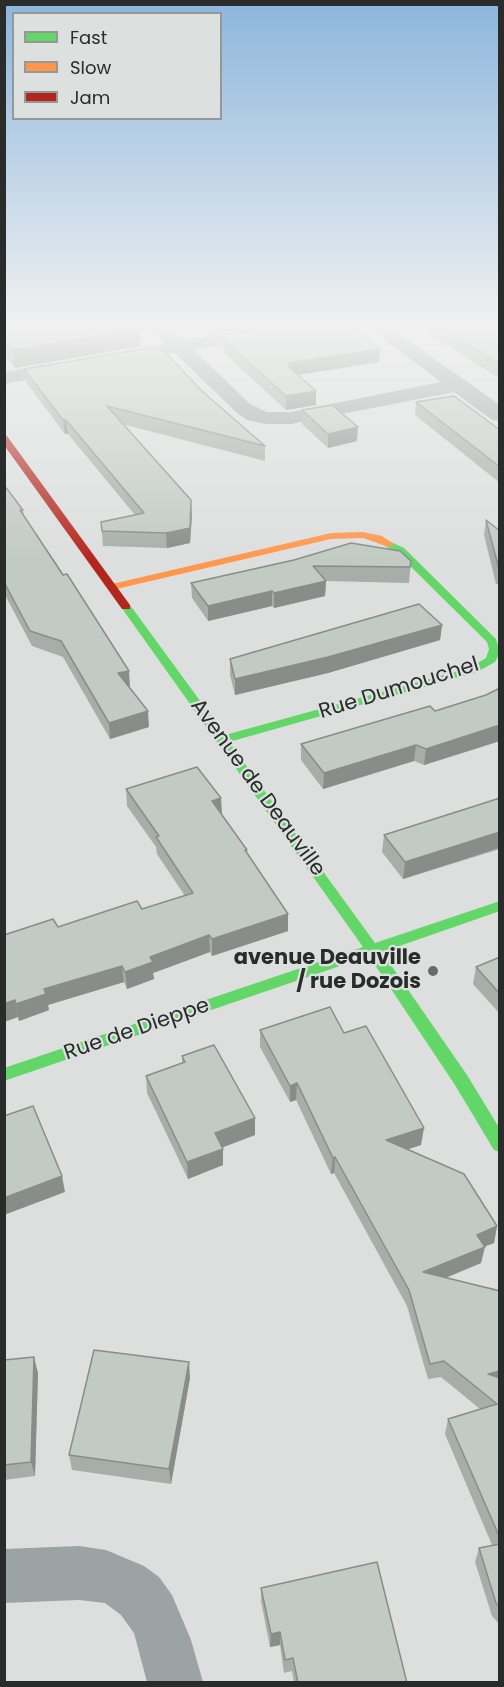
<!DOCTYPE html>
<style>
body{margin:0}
#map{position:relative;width:504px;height:1687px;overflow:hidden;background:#dddfde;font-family:Poppins,sans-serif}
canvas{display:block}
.frame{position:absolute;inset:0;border:6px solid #2a2b2b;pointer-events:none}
.legend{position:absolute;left:12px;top:12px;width:210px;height:108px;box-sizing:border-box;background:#dce0df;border:2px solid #959897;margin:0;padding:8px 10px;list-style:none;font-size:18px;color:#2a2b2b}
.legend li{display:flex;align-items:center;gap:12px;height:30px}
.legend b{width:30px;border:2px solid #959897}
</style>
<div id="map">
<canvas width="504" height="1687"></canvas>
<div class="frame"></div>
<ul class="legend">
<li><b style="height:8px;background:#63d668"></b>Fast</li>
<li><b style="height:8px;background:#ff974d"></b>Slow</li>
<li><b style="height:8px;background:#b3261e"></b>Jam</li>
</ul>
</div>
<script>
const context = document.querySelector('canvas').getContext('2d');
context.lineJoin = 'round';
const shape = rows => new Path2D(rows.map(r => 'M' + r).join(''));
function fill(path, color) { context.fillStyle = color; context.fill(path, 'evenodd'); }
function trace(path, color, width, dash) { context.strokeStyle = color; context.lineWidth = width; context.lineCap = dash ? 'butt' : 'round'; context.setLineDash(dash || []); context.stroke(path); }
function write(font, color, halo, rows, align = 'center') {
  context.font = font + ' Poppins,sans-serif'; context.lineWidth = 4.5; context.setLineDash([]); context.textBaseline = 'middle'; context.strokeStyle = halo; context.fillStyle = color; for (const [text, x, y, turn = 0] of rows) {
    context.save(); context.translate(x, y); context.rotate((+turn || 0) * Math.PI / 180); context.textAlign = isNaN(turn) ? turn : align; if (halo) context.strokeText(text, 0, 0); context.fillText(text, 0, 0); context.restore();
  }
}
const street = shape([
 [147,324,167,324,184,340,279,324,320,324,318,328,311,330,194,350,250,404,267,412,291,412,441,382,364,324,385,324,500,405,500,421,492,420,454,392,291,424,266,424,247,420,236,412,175,353,159,353,156,349,159,345,165,343,147,324],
 [68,361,75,363,78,367,75,371,4,384,4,372,68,361],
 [79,1546,106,1550,144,1566,159,1577,172,1595,183,1621,191,1640,203,1682,147,1682,134,1633,121,1615,105,1603,79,1600,4,1603,4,1549,79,1546]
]);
const fast = shape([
 [389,541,404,548,496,639,500,652,495,662,477,672,229,742,375,943,500,901,500,911,382,952,467,1075,500,1129,500,1152,494,1150,455,1085,369,956,4,1081,4,1068,363,947,121,607,126,604,130,605,225,735,469,668,486,658,489,649,487,642,396,552,385,546,385,542,389,541]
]);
const slow = shape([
 [363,532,382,536,394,544,389,547,363,538,331,539,112,590,107,587,112,584,331,533,363,532]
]);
const jam = shape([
 [4,435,7,436,130,605,130,609,122,609,4,445,4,435]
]);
const wall = shape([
 [4,324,141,346,15,368,4,356],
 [195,324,267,324,207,335],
 [415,324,500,324,500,379,422,329],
 [222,335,380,349,379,362,298,375,316,391,316,405,286,410,224,353,224,349,222,348],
 [24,369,203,392,265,446,265,461,122,424,192,515,190,543,167,548,103,546,101,522,135,515,68,434,65,434,26,382],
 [416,402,500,430,500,483,415,415],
 [302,410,357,441,328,448,302,424],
 [4,485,23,510,24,516,129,671,129,687,149,727,110,739,63,657,32,646,4,593],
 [486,520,500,531,500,584,496,584,484,535],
 [294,560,411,561,409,583,326,581,325,596,274,608,272,606,208,621,192,598,191,583],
 [442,625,440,640,328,673,235,695,230,675,230,659],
 [500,688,500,741,424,765,414,761,323,789,301,760,301,744,435,711,486,695],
 [126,789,221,815,247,850,247,853,288,914,288,931,212,956,210,952,153,973,154,979,127,989,124,982,48,1005,49,1010,19,1021,18,1017,4,1022,4,935,58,927,142,909,185,896,157,854,156,847,127,806],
 [500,798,500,849,403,879,382,852,384,835],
 [500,957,500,1014,473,984,476,967],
 [260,1030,344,1033,421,1145,407,1149,497,1226,494,1243,484,1246,481,1263,446,1278,500,1290,500,1625,492,1616,475,1562,479,1548,492,1545,445,1434,448,1419,480,1409,441,1377,428,1379,407,1306,334,1173,331,1174,296,1100,290,1102,260,1047],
 [182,1056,255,1118,255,1135,222,1147,223,1165,188,1179,147,1093,146,1076,182,1063],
 [4,1360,38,1373,35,1476,4,1480],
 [190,1378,171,1484,72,1470,69,1455],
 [261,1588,407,1683,294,1683,292,1671,284,1673,280,1645,270,1647,261,1601]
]);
const shadedWall = shape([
 [207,324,267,324,207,335],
 [140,328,141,346,15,368,13,350],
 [380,349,379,362,291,376,288,380,289,363],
 [316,391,316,405,286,410,286,396],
 [63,420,66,420,68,434,65,434],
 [358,427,357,441,328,448,328,434],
 [191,500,192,515,190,543,167,548,166,533],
 [326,581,325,596,274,608,274,593],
 [272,591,272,606,208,621,208,606],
 [442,625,440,640,328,673,235,695,235,679],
 [129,671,130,687,119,689,118,673],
 [148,711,149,727,110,739,109,723],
 [500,725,500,741,424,765,426,749],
 [416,745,414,761,323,789,324,773],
 [221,798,222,814,212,801],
 [500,832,499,848,403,879,405,862],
 [288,914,288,931,212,956,212,939],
 [209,935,210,952,153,973,154,979,127,989,125,972,150,957],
 [122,966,124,982,48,1005,49,1010,19,1021,16,1004,44,989],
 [15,1000,18,1017,4,1022,4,1004],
 [297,1083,296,1100,290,1102,290,1086],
 [255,1118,255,1135,216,1150,215,1133],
 [424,1128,421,1145,384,1157,386,1140],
 [223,1149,223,1165,188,1179,187,1162],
 [335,1157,334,1173,331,1174,333,1158],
 [62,1176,65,1192,4,1215,4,1198],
 [497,1226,494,1243,473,1251,477,1235],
 [485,1247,481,1263,420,1288,423,1272],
 [34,1357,38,1373,35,1476,31,1462],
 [189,1362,190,1378,171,1484,169,1469],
 [500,1371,500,1385,488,1374],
 [280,1632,280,1645,270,1647,271,1634]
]);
const building = shape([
 [4,324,136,324,140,328,13,350,4,340,4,324],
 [282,324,347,324,380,349,289,363,291,366,288,366,316,391,286,396,224,340,225,338,222,335,282,324],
 [435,324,500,324,500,365,435,324],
 [155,347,161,351,164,351,203,392,265,446,107,406,191,500,190,528,166,533,102,531,101,522,144,513,66,420,63,420,24,369,155,347],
 [454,396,500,430,500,467,416,402,454,396],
 [332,405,358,427,328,434,302,410,332,405],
 [4,485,23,510,20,510,63,575,67,574,129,671,118,673,148,711,109,723,61,641,30,631,4,582,4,485],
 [486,520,500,531,500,569,499,569,486,520],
 [351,543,400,551,411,561,410,567,313,566,326,581,274,593,272,591,208,606,191,583,294,560,351,543],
 [419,604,442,625,328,657,235,679,230,659,419,604],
 [500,688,500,725,426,749,416,745,324,773,301,744,430,706,435,711,486,695,500,688],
 [197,767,221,798,212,801,247,850,245,850,288,914,212,939,209,935,150,957,153,962,125,972,122,966,44,989,46,994,16,1004,15,1000,4,1004,4,935,53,919,58,927,137,901,142,909,193,893,156,837,159,836,126,789,197,767],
 [500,798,500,832,405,862,384,835,500,798],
 [500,957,500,994,476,967,500,957],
 [330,1007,344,1033,366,1026,424,1128,386,1140,464,1174,497,1226,477,1235,485,1247,423,1272,500,1291,500,1371,488,1374,500,1378,500,1538,448,1419,497,1404,444,1361,430,1364,409,1290,335,1157,333,1158,297,1083,290,1086,260,1030,330,1007],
 [214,1045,255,1118,215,1133,223,1149,187,1162,146,1076,185,1062,182,1056,214,1045],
 [33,1106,62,1176,4,1198,4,1116,33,1106],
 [94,1350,189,1362,169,1469,69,1455,94,1350],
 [34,1357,31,1462,4,1465,4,1360,34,1357],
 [500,1544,500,1607,496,1603,479,1548,500,1544],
 [377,1562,407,1683,298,1683,293,1658,285,1660,280,1632,271,1634,261,1588,377,1562]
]);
const markers = [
 [433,971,6,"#696a6a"]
];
const streetNames = [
 ["Rue Dumouchel",399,689,-17],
 ["Avenue de Deauville",257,788,54],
 ["Rue de Dieppe",137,1030,-19]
];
const poiNames = [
 ["avenue Deauville",421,959],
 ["/ rue Dozois",421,983]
];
fill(street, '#9ca3a3');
fill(fast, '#63d668');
fill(slow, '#ff974d');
fill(jam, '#b3261e');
fill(wall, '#a7aea9');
fill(shadedWall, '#888d89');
fill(building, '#c2cac4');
trace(building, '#888d89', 1.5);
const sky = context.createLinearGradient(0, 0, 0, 560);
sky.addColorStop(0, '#8cb6dd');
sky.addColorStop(0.58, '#f0f1f0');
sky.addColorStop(1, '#f0f1f000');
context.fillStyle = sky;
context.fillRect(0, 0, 504, 560);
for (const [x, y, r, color] of markers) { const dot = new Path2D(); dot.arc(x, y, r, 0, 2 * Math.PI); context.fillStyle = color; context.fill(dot); trace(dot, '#dce0df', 2); }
write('21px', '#2a2b2b', '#dce0df', streetNames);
write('bold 21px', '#2a2b2b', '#dce0df', poiNames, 'right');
</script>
